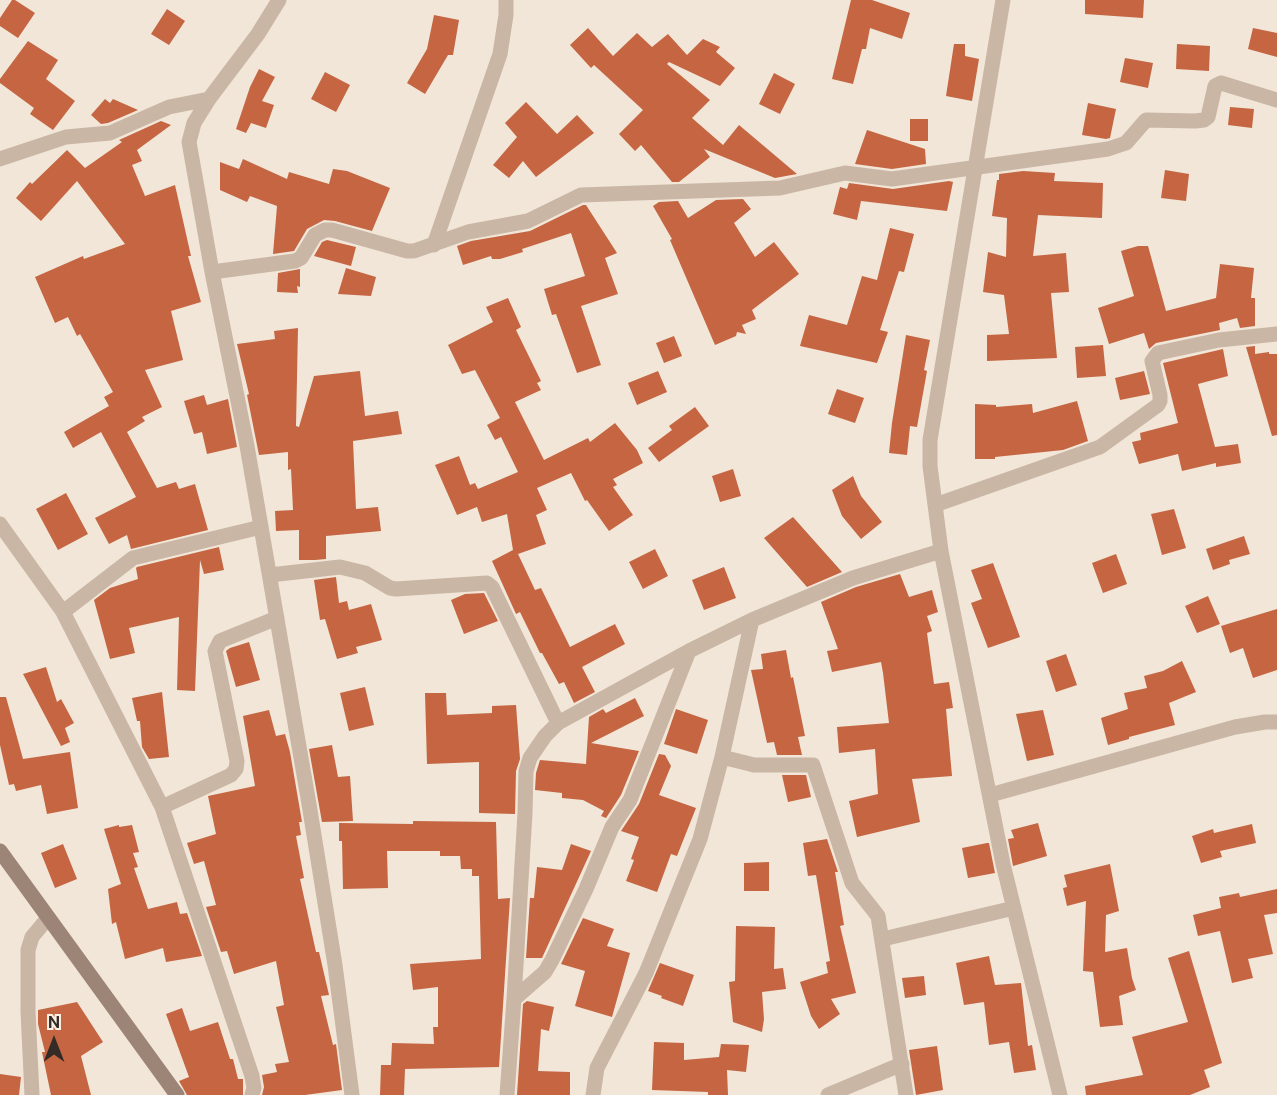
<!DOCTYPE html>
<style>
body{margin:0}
#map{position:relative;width:1277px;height:1095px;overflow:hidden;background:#f1e6d8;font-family:"Public Sans",sans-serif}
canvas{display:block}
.north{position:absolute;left:24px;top:1011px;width:60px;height:60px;-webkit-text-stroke:4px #f9f0e5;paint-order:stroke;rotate:0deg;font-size:16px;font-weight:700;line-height:24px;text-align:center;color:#342b26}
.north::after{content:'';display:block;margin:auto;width:21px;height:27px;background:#342b26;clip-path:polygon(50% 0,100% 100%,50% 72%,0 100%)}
</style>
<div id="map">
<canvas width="1277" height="1095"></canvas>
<div class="north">N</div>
</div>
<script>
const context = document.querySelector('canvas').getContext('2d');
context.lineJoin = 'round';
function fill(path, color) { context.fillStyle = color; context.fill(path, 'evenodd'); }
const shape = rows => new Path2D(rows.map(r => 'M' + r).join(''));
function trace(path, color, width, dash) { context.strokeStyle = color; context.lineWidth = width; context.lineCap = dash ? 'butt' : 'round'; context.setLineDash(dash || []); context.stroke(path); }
const building = shape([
 [12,0,15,0,35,13,18,38,0,26,0,18],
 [851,0,872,0,910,13,902,39,870,28,866,49,862,49,853,84,832,79],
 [1085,0,1144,0,1143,18,1085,14],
 [167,9,185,21,169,45,151,34],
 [434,15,459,20,453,55,448,55,425,94,407,83,427,49],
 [588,28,613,56,637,33,652,47,668,34,687,55,703,39,720,47,716,52,735,68,720,86,669,62,667,64,710,100,692,118,723,145,739,125,797,174,775,178,704,149,710,157,679,182,672,182,641,145,635,151,619,134,643,110,594,65,591,68,570,45],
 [1253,28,1277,33,1277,57,1248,49],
 [28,41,58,60,46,79,75,101,53,130,30,114,34,108,0,83,0,79],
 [954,44,965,44,965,56,979,59,972,101,946,96],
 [1177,44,1210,46,1209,71,1176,69],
 [1125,58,1153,63,1148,88,1120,82],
 [259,69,275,77,262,101,274,105,266,128,251,123,246,133,236,129,250,87],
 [325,72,350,85,336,112,311,99],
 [774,73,795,84,780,114,759,104],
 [105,99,110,103,113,99,138,110,108,123,101,124,91,115],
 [526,102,557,134,577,115,594,133,536,177,523,161,509,178,493,165,517,137,505,123],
 [1088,103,1116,109,1110,138,1106,139,1082,135],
 [1230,107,1254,109,1252,128,1228,125],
 [910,119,928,119,928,141,910,141],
 [161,121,171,125,137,150,142,161,132,165,145,196,175,185,191,256,188,256,201,302,171,311,183,360,145,370,162,407,142,417,145,421,127,432,157,488,176,482,179,489,195,484,208,530,131,549,127,535,109,544,95,518,136,497,101,432,73,448,64,432,109,406,104,397,113,392,80,334,77,336,68,317,55,323,35,277,83,256,84,259,125,244,77,181,41,221,16,198,30,182,32,184,67,150,85,168,122,142,119,140],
 [867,130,925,149,926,164,892,169,855,164],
 [243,159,287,179,289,172,329,184,333,169,347,171,390,188,372,231,335,221,324,220,307,229,294,251,273,254,277,206,250,196,247,202,220,190,220,162,239,169],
 [1165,170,1189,174,1186,201,1161,198],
 [1023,171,1055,173,1054,181,1103,183,1102,218,1038,215,1033,256,1066,253,1069,292,1051,293,1057,358,987,361,987,335,1009,334,1004,295,983,292,988,252,1006,257,1007,218,992,216,997,180,999,180,999,174],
 [949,181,953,182,947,211,861,201,857,220,833,214,840,187,847,189,849,183,893,189],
 [743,199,751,209,734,223,755,257,774,242,799,274,752,310,756,319,742,325,746,334,737,332,736,336,715,345,670,240,672,239,653,206,659,202,678,201,688,218,716,200],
 [583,205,586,205,617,253,605,258,618,294,581,306,601,365,577,373,556,314,552,315,544,289,585,276,571,233,522,249,523,252,500,259,492,259,491,256,463,265,457,246,471,241,530,231],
 [890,228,914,234,904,272,899,271,880,330,888,332,877,363,800,346,809,315,847,325,862,276,877,280],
 [327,240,356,247,351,266,314,256,322,242],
 [1138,246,1148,246,1166,311,1216,298,1220,264,1254,268,1251,298,1255,298,1255,326,1240,328,1237,318,1219,323,1220,330,1156,343,1149,349,1144,333,1109,344,1098,308,1134,296,1121,251],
 [346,268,376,277,371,296,338,294],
 [300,269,300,287,297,286,298,293,277,292,278,273],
 [508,298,521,327,516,330,541,381,537,383,541,390,515,402,544,460,588,438,590,442,615,423,637,450,643,463,613,479,617,485,613,487,633,515,609,531,587,500,585,501,571,473,537,488,547,510,536,515,546,544,518,554,535,590,541,588,570,647,615,624,625,644,582,667,595,692,574,703,564,682,559,684,542,653,540,653,520,612,516,614,492,561,513,550,507,514,482,522,477,507,457,515,435,465,459,456,470,485,475,483,478,489,518,472,501,437,495,440,487,425,500,418,475,370,462,374,448,345,493,322,486,307],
 [298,328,296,426,299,427,314,376,360,371,365,416,398,411,402,434,353,441,356,509,378,507,381,531,326,536,326,559,315,560,299,560,299,530,276,531,275,511,293,510,291,469,288,470,288,452,259,455,247,395,249,394,237,344,275,339,274,331],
 [906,335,930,340,924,370,927,371,917,427,910,426,907,455,889,453,892,423],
 [674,336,682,356,664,363,656,343],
 [1103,345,1106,376,1077,378,1075,347],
 [1255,346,1255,354,1269,352,1269,354,1277,354,1277,435,1272,436,1246,347],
 [1223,349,1228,376,1198,384,1215,447,1238,444,1241,463,1216,467,1216,463,1182,471,1178,454,1139,464,1132,442,1141,440,1140,433,1178,423,1163,363],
 [658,371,667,392,637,405,628,383],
 [1144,371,1150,394,1120,400,1115,378],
 [837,389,864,398,855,423,828,414],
 [204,395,207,405,228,399,237,447,207,454,202,432,194,434,184,401],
 [1077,401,1088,441,1063,450,995,457,995,459,975,459,975,404,996,405,996,407,1032,404,1033,413],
 [695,407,709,426,659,462,648,448,672,430,669,426],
 [733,469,741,496,720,502,712,476],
 [853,476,861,496,882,522,861,539,842,516,832,490],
 [66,493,88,534,58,550,36,509],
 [1174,509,1186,548,1162,555,1151,514],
 [793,517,842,572,807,587,764,538],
 [1244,536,1250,554,1229,560,1230,564,1213,570,1206,549],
 [219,547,224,570,204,574,200,560,195,691,177,690,179,617,129,628,135,653,110,659,94,600,110,588,138,579,136,568,137,567],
 [655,549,668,576,643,589,629,562],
 [1116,554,1127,584,1103,593,1092,563],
 [993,563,1020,637,988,648,971,603,982,599,971,570],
 [724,567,736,598,704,610,692,580],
 [900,574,909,597,932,590,938,612,927,616,932,631,927,633,934,684,949,682,953,708,946,709,952,776,912,779,920,822,857,837,849,801,878,794,875,749,839,753,837,727,889,723,883,673,881,662,832,672,827,651,838,649,821,602,856,587],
 [336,577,339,603,347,601,349,610,371,604,382,640,356,647,358,653,337,659,325,619,320,620,314,580],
 [484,593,498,621,464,634,451,600,465,594],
 [1208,596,1220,624,1197,633,1185,606],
 [1277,609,1277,670,1253,678,1243,648,1230,653,1221,626],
 [249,642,260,680,236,687,226,651,230,648],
 [786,650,791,678,793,677,805,736,798,737,802,755,777,755,774,742,767,743,751,670,763,669,761,654],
 [1066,654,1077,685,1056,692,1046,661],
 [1182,661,1196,692,1169,703,1175,725,1129,737,1129,739,1108,745,1101,718,1128,709,1124,693,1147,688,1144,676,1163,671],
 [46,667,57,702,61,699,74,723,65,728,70,742,61,746,23,674],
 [365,687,374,725,349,731,340,693],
 [162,692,169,757,149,759,142,747,140,721,137,721,132,698],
 [425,693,446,693,447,715,492,713,492,706,516,705,520,759,516,771,515,814,479,813,479,762,427,764],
 [0,697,6,697,23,759,70,752,78,808,47,814,41,785,16,791,14,784,9,785,0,745],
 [635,698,644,716,591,743,639,751,621,795,606,818,601,816,604,811,583,800,562,798,562,793,535,790,536,773,540,760,586,764,589,717,603,709,606,713],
 [676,709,708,720,697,754,664,744],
 [269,710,276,736,285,734,290,752,302,822,299,822,301,835,296,836,304,878,300,879,316,952,319,952,329,995,321,996,333,1045,336,1044,342,1090,305,1095,262,1095,264,1087,262,1075,277,1072,275,1064,289,1062,276,1007,284,1005,276,961,234,974,227,951,221,952,206,907,216,905,204,861,194,864,187,843,216,834,208,796,255,786,243,716],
 [1043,710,1054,755,1027,761,1016,714],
 [332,745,338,777,350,776,353,821,322,822,309,749],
 [659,754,665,755,671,766,659,795,696,808,677,856,671,854,657,892,626,881,634,860,631,859,639,837,621,831,639,804],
 [782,775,806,775,811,797,788,802],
 [413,821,496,822,498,899,510,898,499,1067,405,1069,404,1095,380,1095,381,1065,391,1065,392,1043,434,1044,433,1027,438,1027,438,987,413,990,410,964,481,959,479,876,472,876,472,869,461,869,460,856,440,856,440,851,387,851,388,888,343,889,342,841,339,841,339,823,413,824],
 [1038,823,1047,856,1013,866,1008,839,1014,838,1011,830],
 [1252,824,1256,843,1220,851,1222,857,1201,863,1192,836,1213,829,1214,833],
 [119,825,119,827,132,825,139,852,133,853,138,867,134,868,148,909,177,902,180,914,187,913,202,956,166,962,163,948,125,959,116,922,112,924,108,889,121,884,104,829],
 [827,839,838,872,835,872,844,925,840,926,856,993,831,999,840,1014,819,1029,811,1016,800,982,828,973,826,962,830,961,816,875,808,876,803,843],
 [987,843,989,843,995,873,968,878,962,848],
 [63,844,77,879,55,888,41,853],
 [571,844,591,851,542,958,526,958,530,898,534,898,537,867,562,870],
 [769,862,769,891,744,891,744,863],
 [1110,864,1119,911,1106,915,1105,952,1127,948,1132,978,1136,990,1119,996,1123,1025,1100,1027,1093,972,1083,971,1086,901,1067,906,1063,888,1067,887,1064,875],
 [1277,889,1277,913,1264,915,1273,954,1248,959,1253,978,1232,983,1220,931,1198,936,1193,915,1221,908,1219,897,1239,893,1240,897],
 [583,918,614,929,607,946,630,953,612,1017,575,1006,585,971,561,964],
 [736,926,775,927,774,969,783,968,786,989,762,992,764,1019,762,1032,733,1022,729,982,735,981],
 [1189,951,1222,1063,1204,1070,1210,1087,1190,1095,1086,1095,1085,1086,1143,1075,1132,1037,1188,1022,1168,958],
 [989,956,995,985,1021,983,1028,1046,1032,1045,1036,1070,1014,1073,1009,1042,989,1045,984,1002,964,1005,956,963],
 [660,963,694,975,683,1006,661,998,662,996,648,991],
 [924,976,926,995,905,998,902,978],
 [527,1001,554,1007,549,1031,541,1029,538,1071,570,1072,570,1095,517,1095,523,1004],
 [77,1002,103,1042,81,1056,91,1095,51,1095,42,1052,45,1052,38,1024,38,1010],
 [182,1008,190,1031,218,1022,230,1059,233,1059,238,1079,243,1079,243,1095,187,1095,179,1081,189,1077,166,1014],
 [654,1042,684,1043,684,1060,719,1057,721,1044,749,1045,746,1072,727,1070,728,1095,708,1095,708,1092,652,1090],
 [937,1046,943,1090,916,1095,909,1050],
 [0,1074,21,1077,19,1095,0,1095]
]);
const street = shape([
 [279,0,258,34,209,99,194,123,189,142,212,272,247,446,309,804,335,965,352,1095],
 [1003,0,930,440,930,466,941,551,1003,864,1060,1095],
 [0,159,66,137,110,133,169,107,209,99],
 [434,245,500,54,506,15,506,0],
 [212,272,295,261,301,258,315,235,325,230,332,230,407,251,414,251,468,232,528,221,581,195,780,188,845,173,892,179,1108,149,1126,143,1146,120,1195,121,1204,120,1208,117,1215,86,1221,83,1277,100],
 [935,505,1100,447,1158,405,1160,401,1160,395,1152,361,1158,353,1219,340,1277,334],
 [0,524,63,612,162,807],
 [270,575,340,567,365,573,390,588,396,589,487,583,492,587,558,723],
 [63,612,133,558,261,527],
 [722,757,754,765,813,765,852,883,878,916,906,1095],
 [990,795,1235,727,1265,722,1277,722],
 [883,939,1014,908],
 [514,999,525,813,526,771,530,758,545,736,558,723,689,651,752,620,853,578,941,551],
 [32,1095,28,1011,28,950,32,937,48,918],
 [252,1095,254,1088,252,1076,162,807,231,775,236,769,237,761,215,651,220,641,277,618],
 [507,1095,514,999,545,972,552,960,586,889,612,827,630,800,689,651],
 [593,1095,597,1068,646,973,700,839,722,757,752,620],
 [828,1095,902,1064]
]);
const secondary = shape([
 [0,851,177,1095]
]);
fill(building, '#c56542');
trace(street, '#c9b6a5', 15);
trace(secondary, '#9c8576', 15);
</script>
